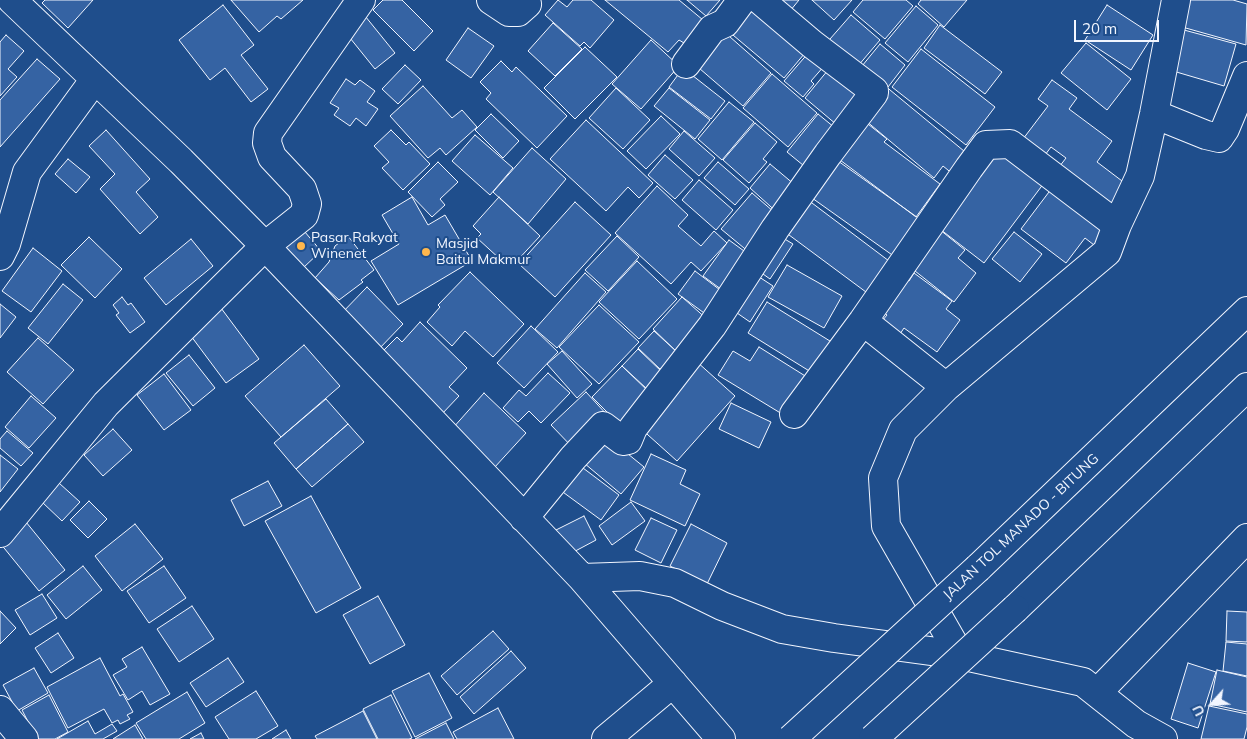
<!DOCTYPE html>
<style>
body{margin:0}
#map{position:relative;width:1247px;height:739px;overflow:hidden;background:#1f4e8c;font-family:Mulish,sans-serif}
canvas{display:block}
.north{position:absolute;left:1187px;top:679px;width:50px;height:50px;-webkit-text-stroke:4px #1f4e8c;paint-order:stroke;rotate:244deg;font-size:14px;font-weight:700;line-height:20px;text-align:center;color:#f2f6ff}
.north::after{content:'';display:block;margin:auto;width:18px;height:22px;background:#f2f6ff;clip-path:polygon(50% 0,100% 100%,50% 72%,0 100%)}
.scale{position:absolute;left:1074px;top:20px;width:85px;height:22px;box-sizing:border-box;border:2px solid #f2f6ff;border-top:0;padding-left:6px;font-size:15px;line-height:18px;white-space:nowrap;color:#f2f6ff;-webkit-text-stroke:4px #1f4e8c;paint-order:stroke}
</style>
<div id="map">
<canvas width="1247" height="739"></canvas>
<div class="north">U</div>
<div class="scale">20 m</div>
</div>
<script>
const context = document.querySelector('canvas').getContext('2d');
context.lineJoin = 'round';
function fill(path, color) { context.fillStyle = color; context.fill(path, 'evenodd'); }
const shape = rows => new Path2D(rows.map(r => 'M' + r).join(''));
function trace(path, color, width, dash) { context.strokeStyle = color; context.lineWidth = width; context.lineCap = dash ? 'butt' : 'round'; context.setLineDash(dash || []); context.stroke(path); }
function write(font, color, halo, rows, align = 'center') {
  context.font = font + ' Mulish,sans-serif'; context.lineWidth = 4; context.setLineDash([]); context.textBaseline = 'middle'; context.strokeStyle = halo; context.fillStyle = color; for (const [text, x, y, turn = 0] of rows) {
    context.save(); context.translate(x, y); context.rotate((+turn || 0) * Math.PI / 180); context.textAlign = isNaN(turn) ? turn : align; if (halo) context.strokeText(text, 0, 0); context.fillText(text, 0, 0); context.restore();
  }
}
const building = shape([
 [45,0,93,0,68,28,42,3,45,0],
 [231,0,303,0,281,19,277,16,259,32,231,0],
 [383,0,402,0,433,31,414,51,373,10,383,0],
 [558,0,567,7,573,0,591,0,614,20,590,48,584,42,580,46,545,15,558,0],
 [605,0,679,0,703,20,684,43,679,40,668,52,605,0],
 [687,0,720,0,706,16,687,0],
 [753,0,810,47,784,78,727,30,753,0],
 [776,0,799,0,790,11,776,0],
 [812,0,852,0,834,20,812,0],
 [863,0,906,0,913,6,885,39,853,12,863,0],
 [921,0,967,0,944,27,918,4,921,0],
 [1181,0,1233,0,1247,4,1246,45,1175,25,1181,0],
 [223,5,254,45,241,55,268,89,251,102,225,68,210,80,179,40,223,5],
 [1107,5,1153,35,1131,70,1085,40,1107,5],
 [916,6,938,25,908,62,885,43,916,6],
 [361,11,395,53,375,69,346,33,361,11],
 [851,15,880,40,852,73,823,47,851,15],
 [553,23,582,49,555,76,528,51,553,23],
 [940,25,1002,72,985,94,924,48,940,25],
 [468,28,494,46,471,78,446,60,468,28],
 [721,29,771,73,743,106,692,62,721,29],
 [1184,30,1236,44,1224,86,1173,71,1184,30],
 [6,35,24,51,8,69,17,77,0,96,0,42,6,35],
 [651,40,679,66,641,109,612,84,651,40],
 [1086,43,1131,79,1107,110,1061,73,1086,43],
 [880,44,905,65,888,87,862,66,880,44],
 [585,47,617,77,575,119,544,88,585,47],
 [921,49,995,107,966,145,892,87,921,49],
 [810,51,825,65,811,81,814,84,803,97,784,81,810,51],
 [37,59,60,79,0,147,0,100,37,59],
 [501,61,512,72,516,67,567,116,537,148,486,99,491,93,480,82,501,61],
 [833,64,871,96,843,130,805,98,833,64],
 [405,65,421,80,398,104,382,89,405,65],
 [683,68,725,101,711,119,669,87,683,68],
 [772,74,817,113,788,147,743,108,772,74],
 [346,79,355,85,360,80,375,91,367,102,378,109,366,126,356,118,350,126,334,115,339,108,330,103,346,79],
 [1052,80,1077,98,1069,109,1112,141,1097,162,1126,184,1108,209,1056,171,1066,158,1051,147,1045,155,1023,139,1048,106,1038,99,1052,80],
 [884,85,970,156,954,175,943,166,934,178,859,115,884,85],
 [423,86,452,118,462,110,477,127,446,155,440,148,428,158,390,116,423,86],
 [616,88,650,120,623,149,589,118,616,88],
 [669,88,710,120,695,139,654,106,669,88],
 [729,102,754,122,722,160,698,139,729,102],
 [491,114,519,141,503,158,475,130,491,114],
 [818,114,840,132,809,170,787,152,818,114],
 [661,116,680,134,646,169,627,151,661,116],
 [859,117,887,139,884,142,940,184,916,217,832,154,859,117],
 [586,120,653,183,639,198,628,187,606,211,550,159,586,120],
 [755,123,777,142,763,159,767,162,749,183,723,160,755,123],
 [106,130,150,179,136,192,158,217,140,234,100,189,115,174,89,146,106,130],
 [391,130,406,145,409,142,430,164,403,190,382,168,389,162,374,146,391,130],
 [684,131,715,158,699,176,669,149,684,131],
 [475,135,513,168,490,195,452,161,475,135],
 [996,146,1044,183,984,263,936,226,996,146],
 [532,148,566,179,528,224,493,192,532,148],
 [665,155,693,180,675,199,648,175,665,155],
 [831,156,921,220,895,257,805,193,831,156],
 [68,159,90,177,76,193,55,174,68,159],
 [438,162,458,182,440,199,445,205,432,217,408,192,438,162],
 [718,162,749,189,735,205,704,178,718,162],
 [770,164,801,190,780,215,750,188,770,164],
 [699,180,733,210,716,230,682,200,699,180],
 [657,186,688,215,678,226,701,246,714,231,727,243,701,271,691,262,671,284,615,233,657,186],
 [1052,188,1106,229,1094,245,1085,238,1066,263,1021,229,1052,188],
 [752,193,781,218,750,253,721,229,752,193],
 [412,197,428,225,445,215,472,261,398,305,371,261,399,244,382,215,412,197],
 [499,197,540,236,514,264,505,255,501,260,477,238,481,234,473,226,499,197],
 [804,197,893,264,870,295,781,229,804,197],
 [575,202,611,235,555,297,519,264,575,202],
 [299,225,321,251,303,268,280,240,299,225],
 [934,225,965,250,958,258,976,273,954,302,910,267,934,225],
 [1014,232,1042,254,1020,282,992,259,1014,232],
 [778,235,793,244,770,279,756,269,778,235],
 [348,236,374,270,361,280,363,282,339,300,315,278,329,262,335,246,348,236],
 [617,236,639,257,608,291,585,270,617,236],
 [89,237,122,269,95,298,61,265,89,237],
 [191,239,213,266,166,305,144,278,191,239],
 [729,240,755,259,729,295,703,276,729,240],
 [33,248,62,271,31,312,2,291,33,248],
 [637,261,677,299,639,339,599,302,637,261],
 [787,265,842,296,824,328,768,297,787,265],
 [695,271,728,296,711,318,678,294,695,271],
 [750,271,773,286,750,322,727,306,750,271],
 [470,272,524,324,493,357,465,331,452,346,427,322,440,307,438,305,470,272],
 [585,273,606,292,557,348,535,329,585,273],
 [914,273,952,301,946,309,960,320,937,352,904,328,900,334,882,321,887,315,879,309,903,277,909,281,914,273],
 [63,284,83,300,48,344,28,328,63,284],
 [367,287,403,324,376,352,339,316,367,287],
 [122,297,128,305,131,303,145,322,130,333,116,315,119,313,113,305,122,297],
 [682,297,708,320,678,353,653,329,682,297],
 [767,302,838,346,819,377,748,333,767,302],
 [0,304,16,317,0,338,0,304],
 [599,305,639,342,599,384,559,347,599,305],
 [221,308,259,359,226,383,188,332,221,308],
 [420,322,467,368,449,387,459,396,441,415,378,356,397,337,402,342,420,322],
 [531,326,558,352,524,388,497,363,531,326],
 [654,331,677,352,660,369,638,348,654,331],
 [38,338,74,370,43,404,7,372,38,338],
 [304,345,340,386,281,437,245,396,304,345],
 [759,347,810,379,787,417,718,375,733,351,750,361,759,347],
 [638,349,662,372,646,388,622,366,638,349],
 [562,351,592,384,577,398,547,364,562,351],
 [189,355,215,388,193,406,166,373,189,355],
 [696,361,735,396,677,461,638,426,696,361],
 [622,366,649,392,619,424,592,397,622,366],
 [548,373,570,393,541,423,529,411,518,422,503,408,519,390,526,396,548,373],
 [164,374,191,410,164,430,137,395,164,374],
 [586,392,609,417,575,450,551,425,586,392],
 [484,393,526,433,494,468,452,429,484,393],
 [31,396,56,418,29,448,5,427,31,396],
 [326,399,348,424,296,469,274,443,326,399],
 [731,403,771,422,759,448,719,429,731,403],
 [348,424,364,442,312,487,296,469,348,424],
 [113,429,132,450,103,476,84,455,113,429],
 [7,431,33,453,21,466,0,448,0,439,7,431],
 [601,432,644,467,621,494,578,458,601,432],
 [651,454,686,470,680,484,700,494,685,526,630,500,651,454],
 [0,455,18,469,0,492,0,455],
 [575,462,619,495,601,520,556,487,575,462],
 [268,481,282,506,244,526,231,500,268,481],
 [59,483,80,502,62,521,42,502,59,483],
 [311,496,361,588,316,613,265,521,311,496],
 [89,501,107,519,88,538,70,520,89,501],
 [631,502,645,521,612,545,599,526,631,502],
 [584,516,596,540,566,556,554,531,584,516],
 [651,518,677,530,661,563,635,550,651,518],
 [26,522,65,570,39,591,0,543,26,522],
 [135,524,163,559,122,591,95,556,135,524],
 [691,524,727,543,707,584,670,566,691,524],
 [83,566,102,590,66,619,47,595,83,566],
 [164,566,186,598,149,623,127,591,164,566],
 [42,594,57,618,30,635,15,610,42,594],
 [378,596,405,645,370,664,343,615,378,596],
 [192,606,214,639,179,662,157,629,192,606],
 [0,611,16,628,0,644,0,611],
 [1227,611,1247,612,1247,642,1226,641,1227,611],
 [493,631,509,649,457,695,441,676,493,631],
 [58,633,74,658,51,673,35,648,58,633],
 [1226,642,1247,644,1247,676,1223,671,1226,642],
 [142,647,170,694,150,705,142,691,128,700,113,675,127,667,122,659,142,647],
 [511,651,526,668,474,714,460,697,511,651],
 [100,658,120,696,123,694,133,712,127,715,130,719,120,724,118,720,112,723,104,709,68,728,47,687,100,658],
 [228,658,244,682,206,707,190,683,228,658],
 [1188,663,1216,672,1198,728,1171,719,1188,663],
 [34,668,48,693,17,711,3,685,34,668],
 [1217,670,1247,677,1247,712,1210,704,1217,670],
 [429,673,452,718,415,737,392,691,429,673],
 [256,691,278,726,256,739,229,739,215,717,256,691],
 [187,692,205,723,179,739,146,739,136,723,187,692],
 [49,695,68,732,55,739,37,739,22,710,49,695],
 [391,695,412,738,409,739,378,739,363,709,391,695],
 [1209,706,1247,714,1247,727,1244,739,1201,739,1209,706],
 [498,708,514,739,457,739,453,732,498,708],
 [363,711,377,739,317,739,315,736,363,711],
 [88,721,95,734,112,724,117,731,103,739,57,739,88,721],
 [446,723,454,739,415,739,446,723],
 [135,725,143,739,113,739,135,725],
 [286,730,291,739,272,739,286,730],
 [201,733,204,739,190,739,201,733]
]);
const minor = shape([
 [12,0,181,161,265,246,582,578,721,739],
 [491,0,509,12,518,12,527,4,526,0],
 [686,64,712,29,725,23,742,0],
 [1154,114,1206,135,1219,138,1225,129,1247,76],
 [0,256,6,244,27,172,95,79],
 [863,321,946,387],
 [794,414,863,321,969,168,986,145,1010,144,1117,225],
 [524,518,573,458,603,426,623,441,628,440,633,428,712,326,775,229,828,154,874,93,874,91,812,44,760,0],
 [0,533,106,404,265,246,304,215,307,204,302,189,272,157,267,143,268,133,361,0],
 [582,578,640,576,675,583,722,606,782,629,834,638,960,655,1083,682,1136,724,1163,739],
 [960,655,886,526,883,478,903,430,946,387,1107,252,1117,225,1140,176,1154,114,1176,0],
 [1097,693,1247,538],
 [0,710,24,739],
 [606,739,673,683]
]);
const highway = shape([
 [978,568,1247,311],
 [1015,609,1247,387]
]);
const highwayBridge = shape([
 [791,739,978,568],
 [873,739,1015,609]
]);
const markers = [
 [301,246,5,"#ffb74d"],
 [426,252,5,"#ffb74d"]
];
const poiNames = [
 ["Pasar Rakyat",311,238],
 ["Winenet",311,254],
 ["Masjid",436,244],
 ["Baitul Makmur",436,260]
];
const streetNames = [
 ["JALAN TOL MANADO - BITUNG",1021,527,-43]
];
fill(building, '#3563a3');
trace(building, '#f2f6ff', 1);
trace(minor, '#f2f6ff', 30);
trace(highway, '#f2f6ff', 30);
trace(minor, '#1f4e8c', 28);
trace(highway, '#1f4e8c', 28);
trace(highwayBridge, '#f2f6ff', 30, []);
trace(highwayBridge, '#1f4e8c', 28);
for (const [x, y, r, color] of markers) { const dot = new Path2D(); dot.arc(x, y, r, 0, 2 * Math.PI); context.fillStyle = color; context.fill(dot); trace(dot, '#1f4e8c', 2); }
write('14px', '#f2f6ff', '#1f4e8c', poiNames, 'left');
write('14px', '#f2f6ff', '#1f4e8c', streetNames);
</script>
